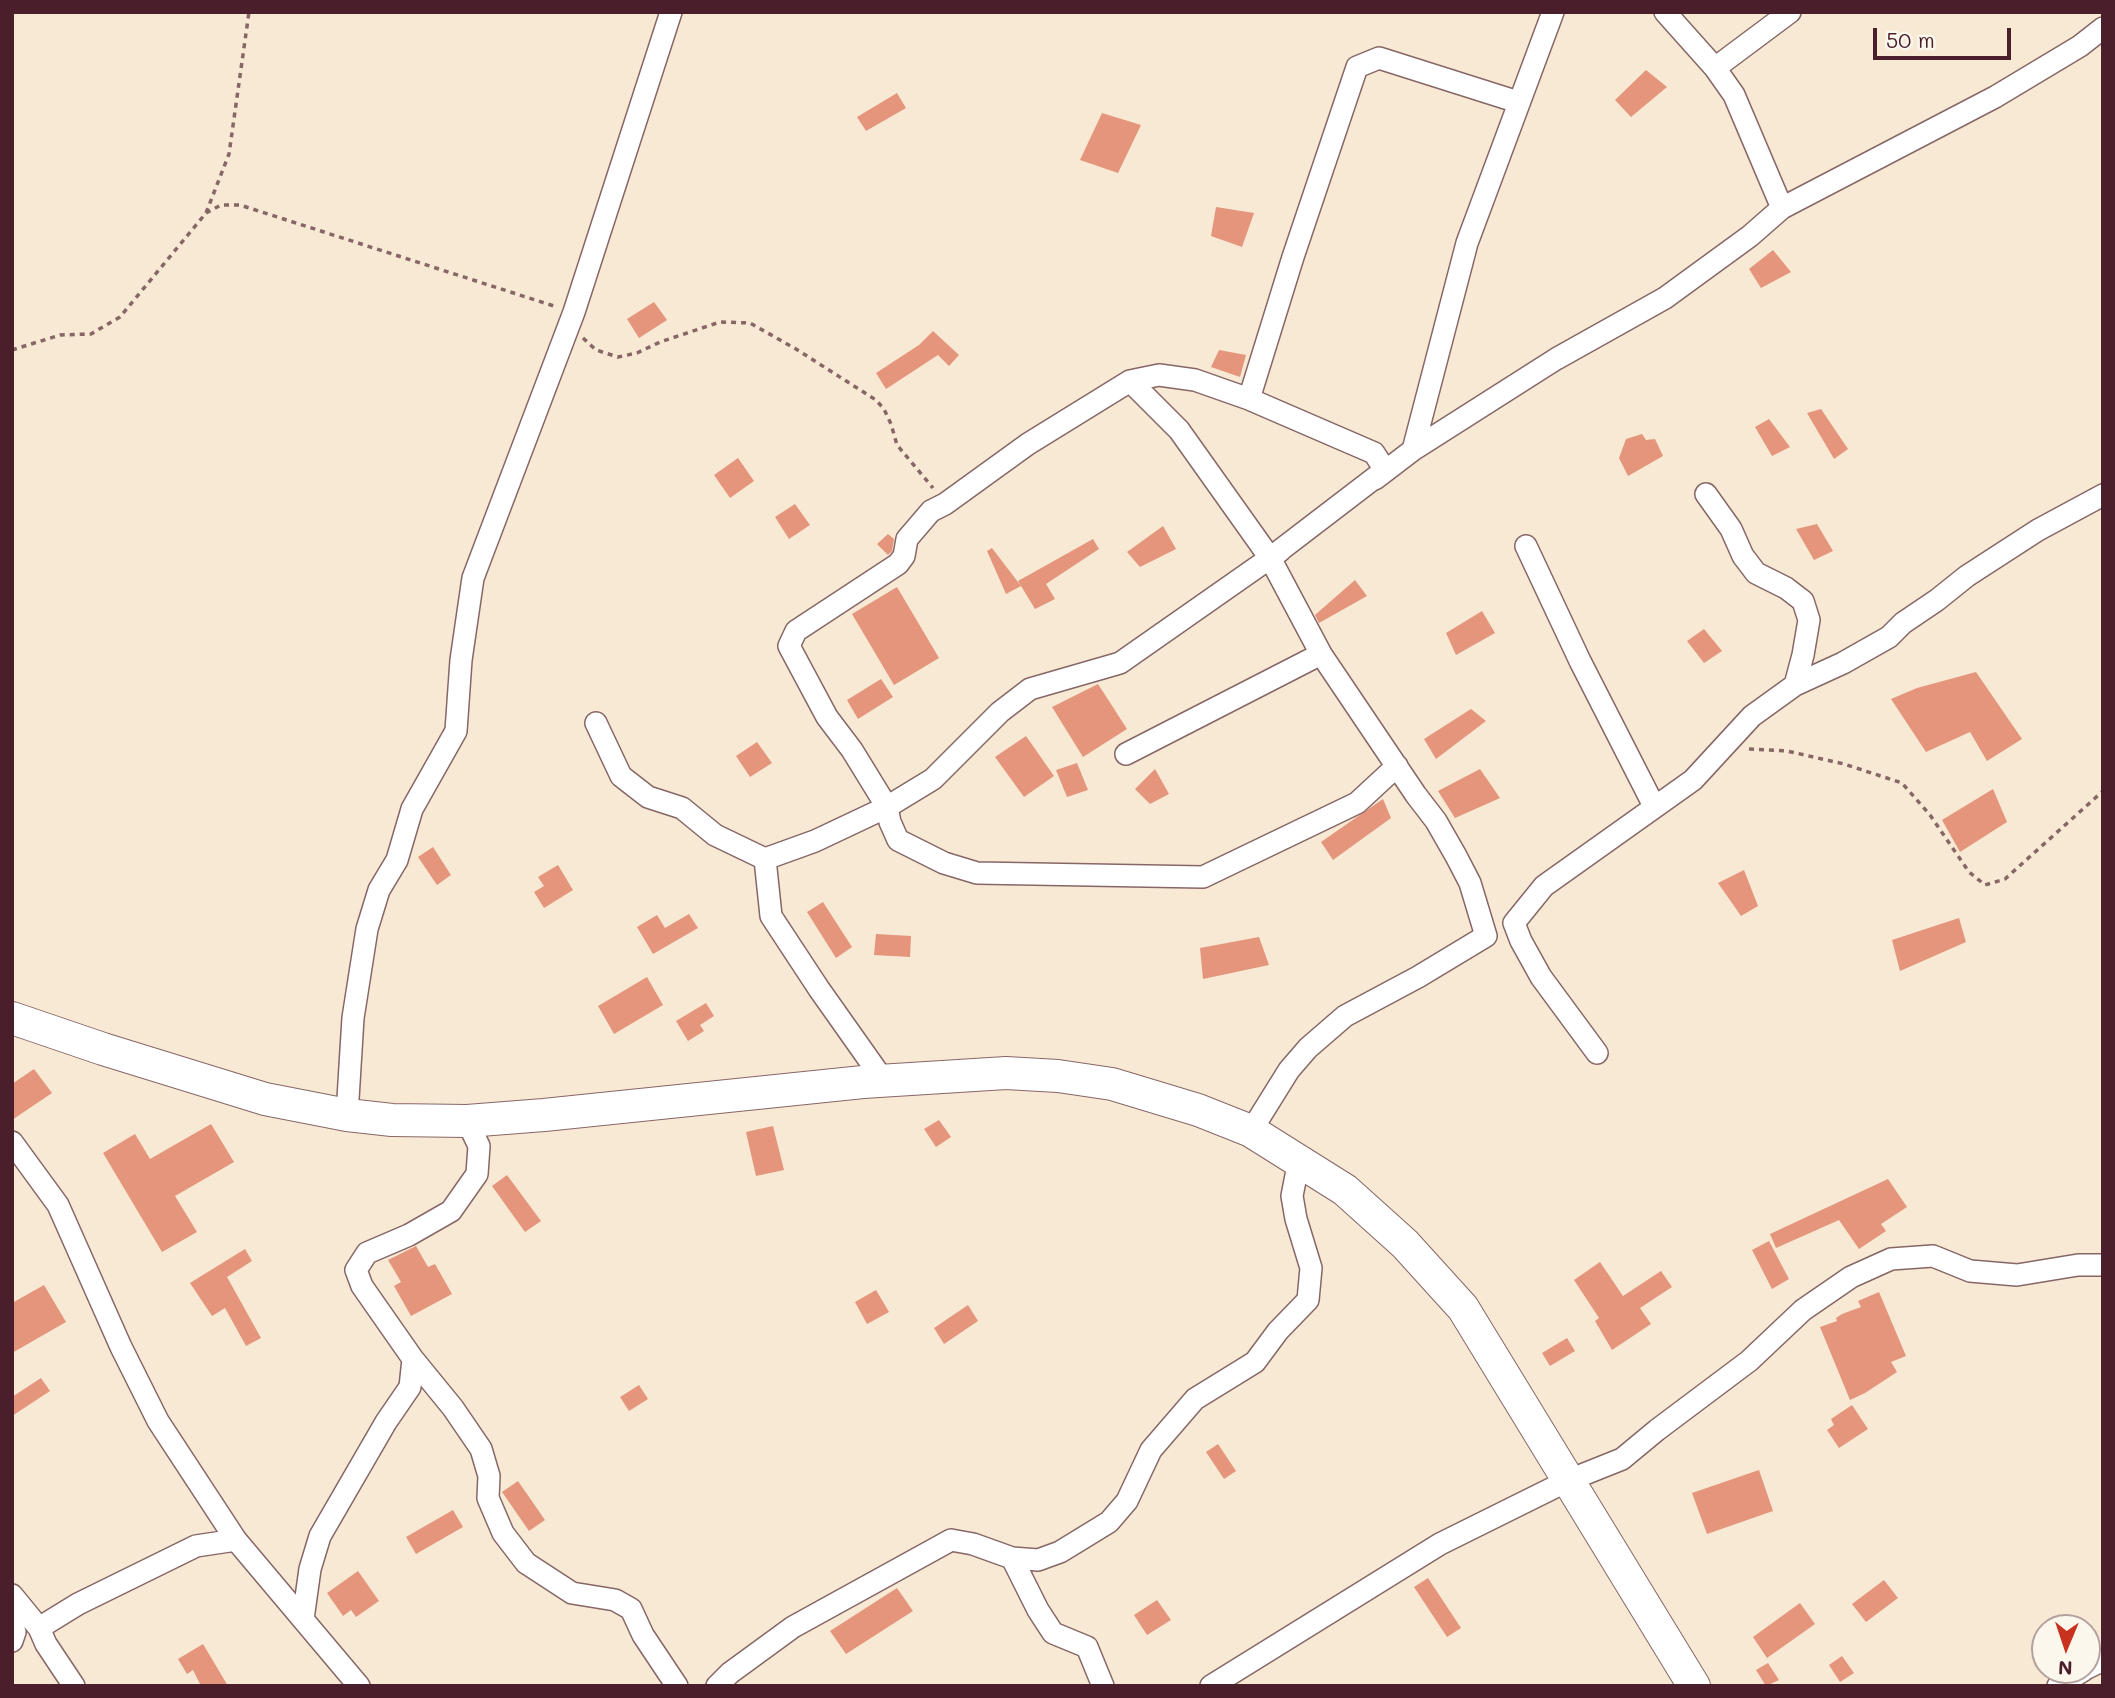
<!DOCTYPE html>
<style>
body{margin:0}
#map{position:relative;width:2115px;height:1698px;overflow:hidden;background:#f7e9d4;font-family:Mali,sans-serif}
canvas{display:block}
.frame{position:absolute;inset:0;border:14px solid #4a1f2b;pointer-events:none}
.north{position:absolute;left:2031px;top:1614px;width:70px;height:70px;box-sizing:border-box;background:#fbf7ec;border:2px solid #b4a19f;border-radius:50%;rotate:182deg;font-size:19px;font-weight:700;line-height:28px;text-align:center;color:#4a1f2b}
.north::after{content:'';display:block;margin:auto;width:24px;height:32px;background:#c8321e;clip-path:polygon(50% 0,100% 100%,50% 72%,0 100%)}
.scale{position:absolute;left:1873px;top:28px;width:138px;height:32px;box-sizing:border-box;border:4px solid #4a1f2b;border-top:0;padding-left:9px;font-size:21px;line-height:24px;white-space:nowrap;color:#4a1f2b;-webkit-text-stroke:5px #fbf7ec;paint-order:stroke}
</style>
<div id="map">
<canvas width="2115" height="1698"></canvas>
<div class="frame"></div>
<div class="north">N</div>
<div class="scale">50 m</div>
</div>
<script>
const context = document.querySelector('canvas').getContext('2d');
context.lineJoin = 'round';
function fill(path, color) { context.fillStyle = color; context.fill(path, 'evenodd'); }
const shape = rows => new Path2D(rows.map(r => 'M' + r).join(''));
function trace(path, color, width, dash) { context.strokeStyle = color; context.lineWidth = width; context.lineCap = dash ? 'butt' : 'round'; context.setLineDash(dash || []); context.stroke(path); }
const building = shape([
 [1646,70,1667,87,1631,117,1615,100],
 [897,93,906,108,866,131,857,117],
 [1102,113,1141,125,1118,173,1080,160],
 [1216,207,1254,213,1242,247,1211,236],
 [1773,250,1791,272,1761,288,1749,269],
 [654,302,667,320,639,338,627,319],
 [933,331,959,355,949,366,938,355,886,389,876,373,919,345],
 [1219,350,1246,355,1240,377,1211,367],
 [1821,409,1848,449,1834,459,1807,413],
 [1769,419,1790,447,1772,456,1755,427],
 [1642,434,1646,440,1655,439,1663,456,1628,476,1619,458,1626,439],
 [738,458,754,481,730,498,714,475],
 [795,504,810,525,789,539,775,517],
 [1817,524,1833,551,1814,560,1796,529],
 [1163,526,1176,549,1140,567,1127,552],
 [888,534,894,539,892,551,888,555,877,544],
 [1093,539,1099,549,1046,584,1055,599,1035,609,1018,581],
 [992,548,1021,586,1006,594,987,551],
 [1355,580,1367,596,1319,623,1315,615],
 [897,587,939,658,894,685,852,614],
 [1482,611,1495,633,1456,655,1446,633],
 [1704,629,1722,651,1704,663,1687,641],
 [1976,672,2022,739,1987,761,1970,732,1926,752,1891,699,1917,688],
 [881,679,893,697,858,719,847,700],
 [1098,684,1127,729,1083,757,1052,707],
 [1471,709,1486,721,1436,759,1424,739],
 [1026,736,1054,776,1024,797,995,757],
 [757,742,772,763,750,777,736,756],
 [1077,763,1088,790,1067,797,1056,770],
 [1155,769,1169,794,1150,804,1135,789],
 [1480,769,1500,798,1455,818,1438,791],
 [1993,789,2007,822,1960,852,1942,820],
 [1383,799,1391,818,1333,860,1321,842],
 [433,847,451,875,437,885,418,857],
 [558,865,573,890,544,908,534,892,544,886,538,877],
 [1744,870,1758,906,1741,916,1718,883],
 [823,902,852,947,836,958,807,912],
 [689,914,698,928,653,954,637,927,657,915,665,928],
 [1959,918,1966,942,1900,971,1892,940],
 [876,934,911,936,910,957,874,955],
 [1259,937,1269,965,1203,979,1200,948],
 [647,977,663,1005,614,1034,598,1006],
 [706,1003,714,1016,700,1025,704,1031,688,1041,676,1021],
 [34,1069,52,1093,12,1120,12,1084],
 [939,1120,951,1137,936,1147,924,1129],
 [211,1124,234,1162,175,1196,197,1232,162,1252,103,1153,135,1134,150,1159],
 [773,1126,784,1170,756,1176,746,1132],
 [507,1175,541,1221,525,1232,492,1186],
 [1888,1179,1907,1207,1881,1224,1886,1231,1859,1249,1839,1220,1776,1248,1770,1234],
 [1769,1241,1789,1279,1772,1289,1752,1250],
 [416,1246,428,1267,435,1264,452,1294,411,1316,394,1286,401,1282,388,1260],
 [245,1249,252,1261,227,1277,261,1338,246,1346,225,1308,212,1316,190,1283],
 [1600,1262,1623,1296,1661,1271,1672,1287,1640,1308,1651,1324,1612,1350,1595,1321,1599,1318,1574,1280],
 [44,1285,66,1322,12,1353,12,1303],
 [876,1290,889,1312,867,1324,855,1302],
 [1879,1292,1906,1356,1891,1362,1897,1372,1865,1393,1850,1400,1820,1327,1837,1321,1836,1318,1842,1314,1861,1307,1858,1301],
 [968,1305,978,1321,944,1344,934,1328],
 [1567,1338,1575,1351,1550,1366,1542,1353],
 [41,1378,50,1391,12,1416,12,1397],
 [639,1385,648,1399,629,1411,620,1397],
 [1852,1405,1868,1429,1839,1448,1827,1430,1834,1425,1831,1419],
 [1218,1444,1236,1471,1224,1479,1206,1452],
 [1759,1470,1773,1511,1707,1534,1692,1493],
 [518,1481,545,1520,529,1531,502,1492],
 [453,1510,463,1527,416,1554,406,1537],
 [358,1571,379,1601,356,1617,351,1610,343,1616,327,1593],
 [1428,1578,1461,1628,1447,1637,1414,1587],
 [1884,1580,1898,1598,1866,1622,1852,1604],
 [897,1588,913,1611,846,1654,830,1631],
 [1157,1600,1171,1620,1147,1635,1134,1615],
 [1800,1603,1815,1624,1767,1658,1753,1637],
 [203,1644,228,1686,201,1686,193,1670,187,1674,178,1659],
 [1842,1656,1854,1673,1840,1682,1829,1665],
 [1768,1663,1779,1680,1766,1686,1756,1670]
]);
const path = shape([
 [206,213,221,205,240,205,557,307],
 [583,338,596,350,618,357,637,353,660,342,720,322,750,323,796,349,876,400,884,409,891,424,897,445,933,488],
 [12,350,60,335,91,334,120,317,206,213,229,154,249,12],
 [1749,749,1787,751,1844,764,1902,783,1930,815,1969,872,1985,885,2005,879,2103,791]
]);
const minor = shape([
 [1715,68,1790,12],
 [1782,208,1995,97,2080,46,2103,28],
 [1130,381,1179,430,1270,558,1321,654,1416,795,1436,821,1456,856,1470,883,1486,936,1418,977,1345,1016,1308,1048,1289,1070,1251,1131],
 [1249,399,1293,257,1357,67,1379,58,1518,102],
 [1413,450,1556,359,1665,298,1750,236,1782,208,1734,95,1715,68,1665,12],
 [1375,479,1413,450,1467,243,1553,12],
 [1706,494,1731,529,1743,556,1756,573,1786,588,1803,601,1809,620,1803,655,1795,685],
 [1526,546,1580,661,1654,806],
 [1270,558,1385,470,1374,453,1249,399,1195,380,1159,375,1130,381,1028,444,945,504,931,511,907,539,904,556,898,564,796,631,789,646,827,717,852,750,887,807,890,822,898,840,944,863,977,873,1203,877,1357,803,1397,766],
 [596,723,621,776,648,797,682,808,715,835,765,859,815,841,887,807,933,779,1000,712,1030,689,1120,663,1280,551],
 [1126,754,1321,654],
 [765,859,771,916,819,989,884,1081],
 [1597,1053,1541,977,1521,941,1514,923,1544,886,1693,780,1752,716,1795,685,1843,663,1889,637,1903,623,1937,600,1967,576,2038,530,2103,495],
 [347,1115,353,1018,367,929,379,890,397,860,412,809,456,731,461,660,473,578,574,312,671,12],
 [12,1142,58,1205,121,1347,158,1421,236,1540,359,1686],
 [413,1359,453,1408,481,1449,489,1476,488,1498,503,1533,526,1563,572,1593,615,1600,631,1609,643,1635,677,1686],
 [1012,1558,1038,1610,1053,1633,1087,1647,1103,1686],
 [12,1595,39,1628,78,1604,196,1546,236,1540],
 [303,1619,310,1569,320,1536,386,1422,410,1387,413,1359,362,1286,356,1270,367,1253,409,1235,451,1211,477,1174,479,1146,467,1121],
 [12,1623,15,1632,12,1641],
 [39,1628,46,1644,74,1686],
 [2087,1668,2103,1660],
 [717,1686,730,1673,793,1627,951,1540,973,1544,1012,1558,1038,1560,1060,1552,1109,1522,1127,1501,1151,1450,1195,1399,1255,1362,1278,1331,1308,1300,1311,1268,1296,1219,1292,1196,1299,1160],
 [1211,1686,1440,1544,1567,1481,1622,1459,1657,1430,1749,1361,1803,1310,1851,1277,1891,1259,1933,1256,1970,1271,2017,1275,2078,1265,2103,1265],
 [2058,1686,2084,1670]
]);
const secondary = shape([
 [12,1018,103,1049,265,1099,347,1115,392,1120,467,1121,544,1115,863,1082,1006,1073,1058,1076,1112,1084,1198,1110,1251,1131,1345,1190,1405,1244,1463,1308,1694,1686]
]);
fill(building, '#e4957c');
trace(minor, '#876666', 24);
trace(secondary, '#876666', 34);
trace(path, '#876666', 3.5, [5, 5]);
trace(minor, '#fff', 21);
trace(secondary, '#fff', 32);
</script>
